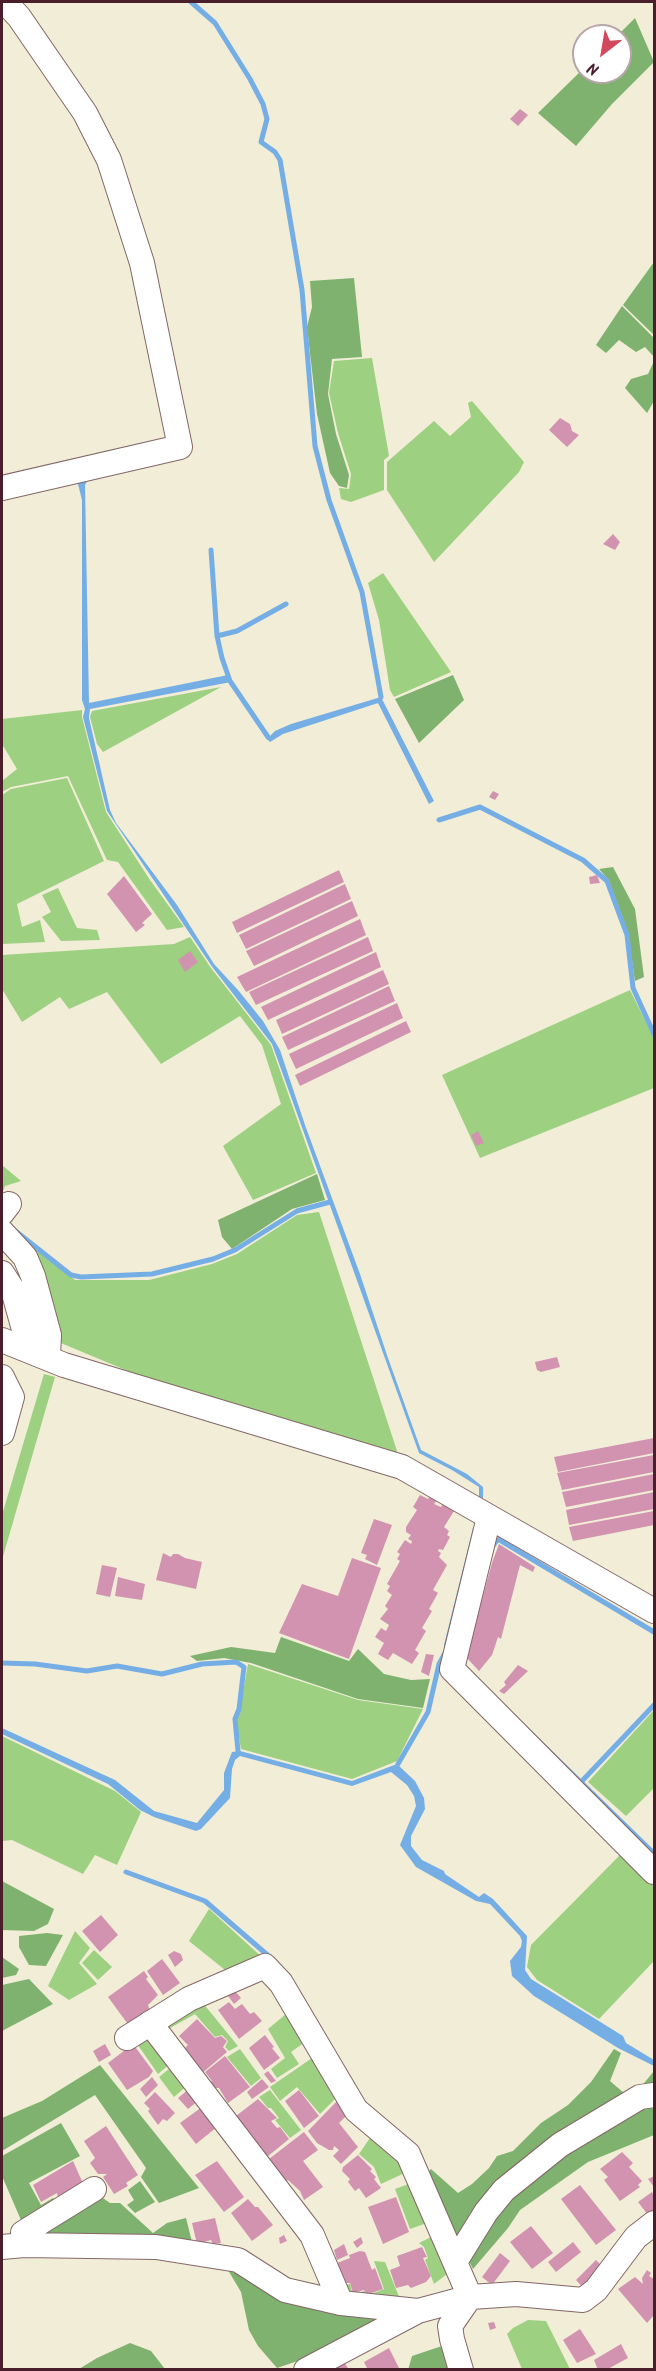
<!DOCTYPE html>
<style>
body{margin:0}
#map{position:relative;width:656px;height:2371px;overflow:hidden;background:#f1edd7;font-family:Kalam,sans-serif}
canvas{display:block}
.frame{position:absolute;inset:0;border:3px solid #4a1f2b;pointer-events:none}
.north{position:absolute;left:572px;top:24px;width:60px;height:60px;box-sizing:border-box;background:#fff;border:2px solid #b7a5aa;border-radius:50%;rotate:211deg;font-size:16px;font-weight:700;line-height:24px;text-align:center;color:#4a1f2b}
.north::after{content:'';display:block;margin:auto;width:21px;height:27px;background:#d1495b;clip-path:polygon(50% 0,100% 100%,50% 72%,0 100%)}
</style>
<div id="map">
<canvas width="656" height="2371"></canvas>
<div class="frame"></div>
<div class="north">N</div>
</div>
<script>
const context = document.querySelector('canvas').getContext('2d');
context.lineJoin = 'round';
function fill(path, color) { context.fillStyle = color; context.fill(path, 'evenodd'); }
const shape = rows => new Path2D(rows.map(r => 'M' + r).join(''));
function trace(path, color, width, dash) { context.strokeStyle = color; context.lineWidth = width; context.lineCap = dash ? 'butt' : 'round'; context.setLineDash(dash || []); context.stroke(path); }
const green = shape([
 [372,358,389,456,384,460,384,490,351,502,341,499,339,488,349,489,351,474,338,433,329,393,334,361],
 [472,401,524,462,519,472,434,562,387,490,387,462,434,421,450,436,471,417,468,403],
 [383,573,451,672,394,697,390,690,379,620,368,583],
 [221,687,103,752,97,744,90,717,92,711],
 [82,710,82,717,106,812,150,880,184,927,167,930,118,862,107,860,68,776,11,787,2,792,2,781,17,769,2,744,2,719],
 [67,778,104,861,17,904,22,927,40,920,45,942,2,944,2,795,11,789],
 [58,888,77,928,97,930,100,940,61,941,42,917,51,912,42,895],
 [190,937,211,968,271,1045,316,1173,253,1200,223,1146,281,1104,262,1045,240,1016,161,1064,107,992,69,1009,60,997,22,1022,2,989,2,955,174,944],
 [630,990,654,1038,654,1088,480,1158,442,1075],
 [2,1165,21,1181,5,1186,2,1194],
 [319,1212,397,1451,396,1455,183,1394,56,1341,22,1239,75,1280,149,1280,212,1264,237,1254,297,1215],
 [44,1374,55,1377,2,1560,2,1515],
 [248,1664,358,1700,423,1709,397,1761,352,1779,241,1749,236,1720,240,1710],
 [654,1710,654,1788,626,1816,588,1782],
 [2,1736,115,1791,141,1812,117,1865,95,1855,83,1874,12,1840,2,1841],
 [623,1852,654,1882,654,1961,599,2019,537,1980,527,1967,531,1945],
 [209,1909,264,1959,230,1974,189,1941],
 [75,1931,90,1948,79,1963,97,1984,69,2000,48,1986],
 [94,1950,112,1967,98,1980,82,1963],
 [202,2002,238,2046,229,2051,225,2047,228,2041,222,2035,215,2037,195,2014,165,2031,160,2023],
 [292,2009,308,2040,291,2052,299,2064,277,2078,271,2069,285,2058,268,2029],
 [149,2030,173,2061,158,2074,135,2041],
 [240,2049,261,2078,251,2086,227,2057],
 [315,2056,338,2096,320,2114,297,2087,280,2101,270,2087],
 [174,2065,189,2084,174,2097,159,2077],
 [270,2090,301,2130,290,2138,275,2120,279,2118,271,2108,268,2108,259,2097],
 [372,2135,395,2151,407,2172,381,2184,374,2167,359,2154],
 [411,2183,427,2223,410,2229,395,2189],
 [433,2236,451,2271,434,2284,425,2260,428,2258,424,2247,419,2243],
 [374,2261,385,2262,402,2304,356,2297,343,2291,333,2265,337,2265,345,2285,350,2284,353,2295,364,2291,366,2296,384,2289],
 [528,2320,546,2321,570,2369,522,2369,507,2334,513,2328]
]);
const forest = shape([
 [635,18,654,62,612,104,576,146,538,113,584,68,584,72,620,72,620,36,617,36],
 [654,262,654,335,623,305],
 [354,278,362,357,332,359,328,394,336,434,349,475,347,488,339,486,330,473,317,414,307,327,312,307,310,281],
 [622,306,654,338,654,357,645,347,636,352,619,340,606,353,596,345],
 [654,361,654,401,647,413,625,388,631,379,648,374],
 [453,675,464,700,419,743,395,699],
 [613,867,635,909,644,977,635,981,628,933,609,880,599,869],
 [317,1174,325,1200,292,1209,232,1249,222,1237,218,1220],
 [281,1637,349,1661,358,1649,384,1674,411,1680,430,1679,423,1708,358,1699,251,1663,224,1658,197,1661,190,1656,231,1647,275,1653],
 [2,1881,54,1909,48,1924,34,1931,2,1930],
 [47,1933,63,1935,46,1966,29,1965,19,1947,19,1936],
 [2,1957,19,1969,16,1975,2,1978],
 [29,1979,53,2004,2,2031,2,1985],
 [614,2049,621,2053,610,2081,631,2099,654,2071,654,2135,588,2162,520,2210,508,2228,473,2269,440,2203,428,2172,431,2169,458,2193,472,2184,489,2168,497,2156,513,2151,541,2123,568,2105,591,2082],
 [100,2065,199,2188,159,2203,141,2177,146,2168,95,2095,2,2151,2,2118,42,2101],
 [61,2123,80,2156,29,2183,41,2205,53,2198,59,2205,24,2227,2,2176,2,2156],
 [140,2181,155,2202,135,2213,127,2205,134,2200,128,2190],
 [100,2196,110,2203,120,2203,153,2233,167,2223,186,2218,193,2246,31,2237],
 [228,2270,284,2295,390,2313,336,2348,277,2368,258,2346,249,2330,241,2292],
 [130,2343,151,2351,165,2369,79,2369,97,2358],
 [445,2345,453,2364,448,2369,408,2370,412,2356]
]);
const water = shape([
 [77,480,88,480,85,485,89,703,228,675,231,682,90,709,89,718,110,810,116,823,177,905,214,964,238,990,263,1021,280,1050,305,1125,360,1274,388,1358,421,1450,467,1474,483,1487,483,1498,479,1497,479,1487,452,1470,419,1453,272,1044,213,968,107,811,83,717,85,709,82,700,82,500],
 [381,697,434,801,429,804,378,703,283,734,270,742,267,739,275,731,291,724],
 [473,1528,477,1529,445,1651,444,1645],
 [503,1703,654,1850,654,1859],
 [2,1728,115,1780,154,1811,197,1823,224,1790,224,1773,232,1752,240,1751,352,1781,397,1764,415,1781,424,1798,425,1809,411,1836,411,1846,422,1860,444,1871,445,1874,479,1897,484,1893,493,1899,527,1936,525,1970,531,1979,623,2036,626,2043,654,2060,654,2066,618,2048,534,1996,512,1976,510,1961,521,1947,522,1941,520,1936,490,1904,476,1901,416,1867,400,1845,416,1806,414,1796,407,1785,391,1772,352,1786,240,1756,235,1760,232,1769,230,1798,201,1829,196,1831,154,1817,140,1810,108,1784,2,1734]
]);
const stream = shape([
 [191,2,215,23,250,79,263,104,267,119,261,142,275,152,280,160,302,290,315,446,329,500,362,592,381,697],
 [211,550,217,636,222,658,230,681,268,737],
 [217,636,237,631,286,604],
 [439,820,480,807,583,860,607,881,627,935,633,988,654,1034],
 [13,1229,71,1275,81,1277,152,1274,213,1259,235,1250,297,1211,330,1202],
 [492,1547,498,1539,654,1632],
 [2,1663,35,1664,87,1671,117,1666,162,1674,202,1664,236,1662,244,1667,239,1709,235,1719,238,1751],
 [398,1764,428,1712,439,1664,445,1653],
 [582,1781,654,1705],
 [126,1872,205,1901,271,1958]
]);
const building = shape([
 [520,109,528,115,518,126,510,119],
 [560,418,570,424,572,431,579,435,567,447,549,430],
 [613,534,620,542,615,550,603,544],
 [493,791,499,794,495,800,489,797],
 [339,870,344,882,237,933,232,922],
 [597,875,600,883,590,884,589,877],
 [124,876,152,914,142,923,145,925,136,932,107,894],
 [345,884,351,899,246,949,239,935],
 [352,901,358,916,254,966,246,951],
 [360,919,366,935,246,992,237,977],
 [368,937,373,951,256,1005,249,992],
 [190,951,198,962,185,972,178,960],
 [376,952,381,967,268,1020,261,1007],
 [383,970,389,984,282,1034,276,1020],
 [389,986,395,1001,288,1050,282,1037],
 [397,1003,403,1018,296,1069,289,1054],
 [406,1021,411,1032,300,1086,295,1075],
 [478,1131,484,1143,476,1146,471,1135],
 [557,1357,560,1367,541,1372,537,1370,535,1362],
 [654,1438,654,1453,558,1472,554,1457],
 [654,1455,654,1472,562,1490,557,1473],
 [654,1474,654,1490,566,1507,562,1492],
 [654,1492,654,1509,569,1525,566,1510],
 [420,1495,428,1499,430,1496,437,1500,434,1504,441,1507,443,1504,454,1511,444,1527,449,1531,447,1535,450,1537,443,1550,439,1549,438,1551,441,1553,439,1557,447,1565,433,1590,438,1593,429,1609,432,1611,422,1628,426,1631,415,1650,419,1653,412,1664,393,1653,388,1660,378,1654,384,1643,375,1637,381,1628,386,1631,389,1625,380,1619,388,1609,385,1606,392,1595,387,1591,390,1586,387,1584,400,1561,397,1559,400,1554,397,1552,405,1540,411,1544,412,1541,408,1539,411,1535,406,1532,406,1527,417,1510,413,1507],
 [654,1511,654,1525,573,1541,569,1527],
 [374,1519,392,1525,377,1565,365,1559,367,1555,361,1553],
 [499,1544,535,1567,533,1572,520,1565,501,1639,498,1637,492,1655,479,1671,466,1657,492,1563],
 [163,1553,171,1557,173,1554,178,1554,185,1558,202,1562,196,1589,156,1580],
 [352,1558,381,1568,349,1659,279,1633,302,1584,338,1596],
 [102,1565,117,1568,110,1597,96,1594],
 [118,1577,145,1584,142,1600,115,1596],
 [426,1654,434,1655,429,1676,421,1672],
 [518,1665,528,1671,504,1694,499,1691,506,1685,504,1682],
 [101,1915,118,1935,100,1952,82,1931],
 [174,1951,181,1954,183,1960,175,1967,168,1955],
 [162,1959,180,1983,163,1995,147,1971],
 [144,1971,148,1977,146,1979,158,1995,148,2005,150,2011,130,2027,108,1997],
 [233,1989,241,1998,234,2004,226,1993],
 [229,2002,235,2009,242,2004,250,2014,254,2012,262,2021,239,2039,218,2010],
 [197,2019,215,2038,221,2036,227,2041,223,2047,227,2052,201,2074,192,2063,194,2060,181,2052,188,2045,179,2036],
 [265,2035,274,2047,272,2048,280,2058,264,2070,249,2048],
 [105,2044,111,2055,99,2062,93,2051],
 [133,2044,153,2071,149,2077,127,2090,108,2063],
 [225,2056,250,2087,228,2103,219,2088,214,2088,209,2083,212,2081,205,2072],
 [268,2071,276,2081,271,2083,264,2074],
 [152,2077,158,2085,146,2097,140,2089],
 [262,2079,269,2087,252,2099,247,2092],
 [189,2089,198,2101,188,2109,178,2098],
 [299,2090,319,2116,304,2128,285,2101],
 [155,2092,175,2113,167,2121,163,2119,158,2125,148,2111,150,2109,144,2103],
 [258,2099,277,2118,271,2121,277,2128,280,2127,289,2139,267,2157,236,2116],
 [338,2100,350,2112,339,2123,358,2147,341,2164,333,2156,339,2150,334,2146,333,2150,329,2150,317,2143,308,2131],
 [202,2107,217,2127,196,2144,180,2123],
 [106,2126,138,2175,126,2183,128,2186,114,2194,103,2177,107,2174,98,2174,90,2163,95,2158,84,2141],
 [304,2132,318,2150,303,2161,323,2187,304,2200,300,2191,288,2180,285,2183,269,2159],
 [622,2152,633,2163,629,2167,642,2181,638,2185,640,2187,620,2201,604,2180,608,2177,600,2169],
 [358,2155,372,2169,370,2171,376,2177,374,2179,381,2188,366,2198,359,2188,355,2191,348,2182,350,2179,342,2171,343,2167],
 [73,2161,85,2188,59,2202,57,2193,41,2202,33,2185],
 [217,2161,244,2197,224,2212,195,2175],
 [654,2176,654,2187,648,2179],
 [580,2185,616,2230,596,2245,561,2199],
 [652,2192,654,2196,654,2216,651,2219,638,2202],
 [396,2197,409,2232,383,2244,368,2207],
 [248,2199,255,2207,258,2207,273,2225,252,2241,231,2213],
 [215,2218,221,2243,213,2244,211,2240,197,2244,192,2223],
 [531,2226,553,2253,532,2269,510,2242],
 [284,2235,287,2241,280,2244,279,2238],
 [361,2237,363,2243,357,2248,353,2242],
 [573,2242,581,2252,556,2272,548,2262],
 [344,2244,348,2255,337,2260,334,2250],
 [422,2247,427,2257,423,2258,431,2276,426,2282,411,2288,408,2285,396,2288,390,2270,400,2266,397,2256],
 [360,2251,365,2252,372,2270,375,2268,383,2289,366,2295,364,2290,353,2293,350,2283,346,2283,337,2263,350,2258,349,2255],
 [500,2253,510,2261,492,2285,482,2277],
 [596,2260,604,2268,584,2289,576,2280],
 [647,2270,651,2273,649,2276,654,2279,654,2315,647,2323,618,2289,635,2277,643,2284,642,2278],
 [494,2322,496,2328,490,2330,488,2323],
 [580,2329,596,2354,577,2363,563,2340],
 [621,2344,628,2358,606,2370,598,2370,594,2360],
 [389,2348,400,2370,368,2370,364,2362],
 [343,2360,349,2370,329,2370]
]);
const minor = shape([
 [2,488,180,447,142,263,109,160,85,113,19,17,5,2],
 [2,1213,9,1204],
 [2,1232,25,1257,33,1276,49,1335,48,1358],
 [2,1273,13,1290,30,1351],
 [2,1340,64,1365,402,1467,654,1611],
 [2,1377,12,1397,2,1433],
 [489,1517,452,1669,654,1872],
 [150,2023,312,2235,341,2303],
 [127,2038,189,1999,265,1966,281,1983,356,2110,408,2154,470,2297],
 [24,2245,23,2233,94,2189],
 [2,2247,24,2245,156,2247,238,2260,285,2290,341,2303,418,2311],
 [455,2262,486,2212,504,2190,560,2145,640,2097,654,2095],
 [306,2370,418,2311,470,2297,516,2294,583,2300,596,2290,636,2237,654,2223],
 [461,2370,452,2339,450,2326,470,2297]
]);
fill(green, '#9dd080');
fill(forest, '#7eb26e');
fill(water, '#75aee5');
trace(stream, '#75aee5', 5);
fill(building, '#d293b0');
trace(minor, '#846767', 26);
trace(minor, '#fff', 24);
</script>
